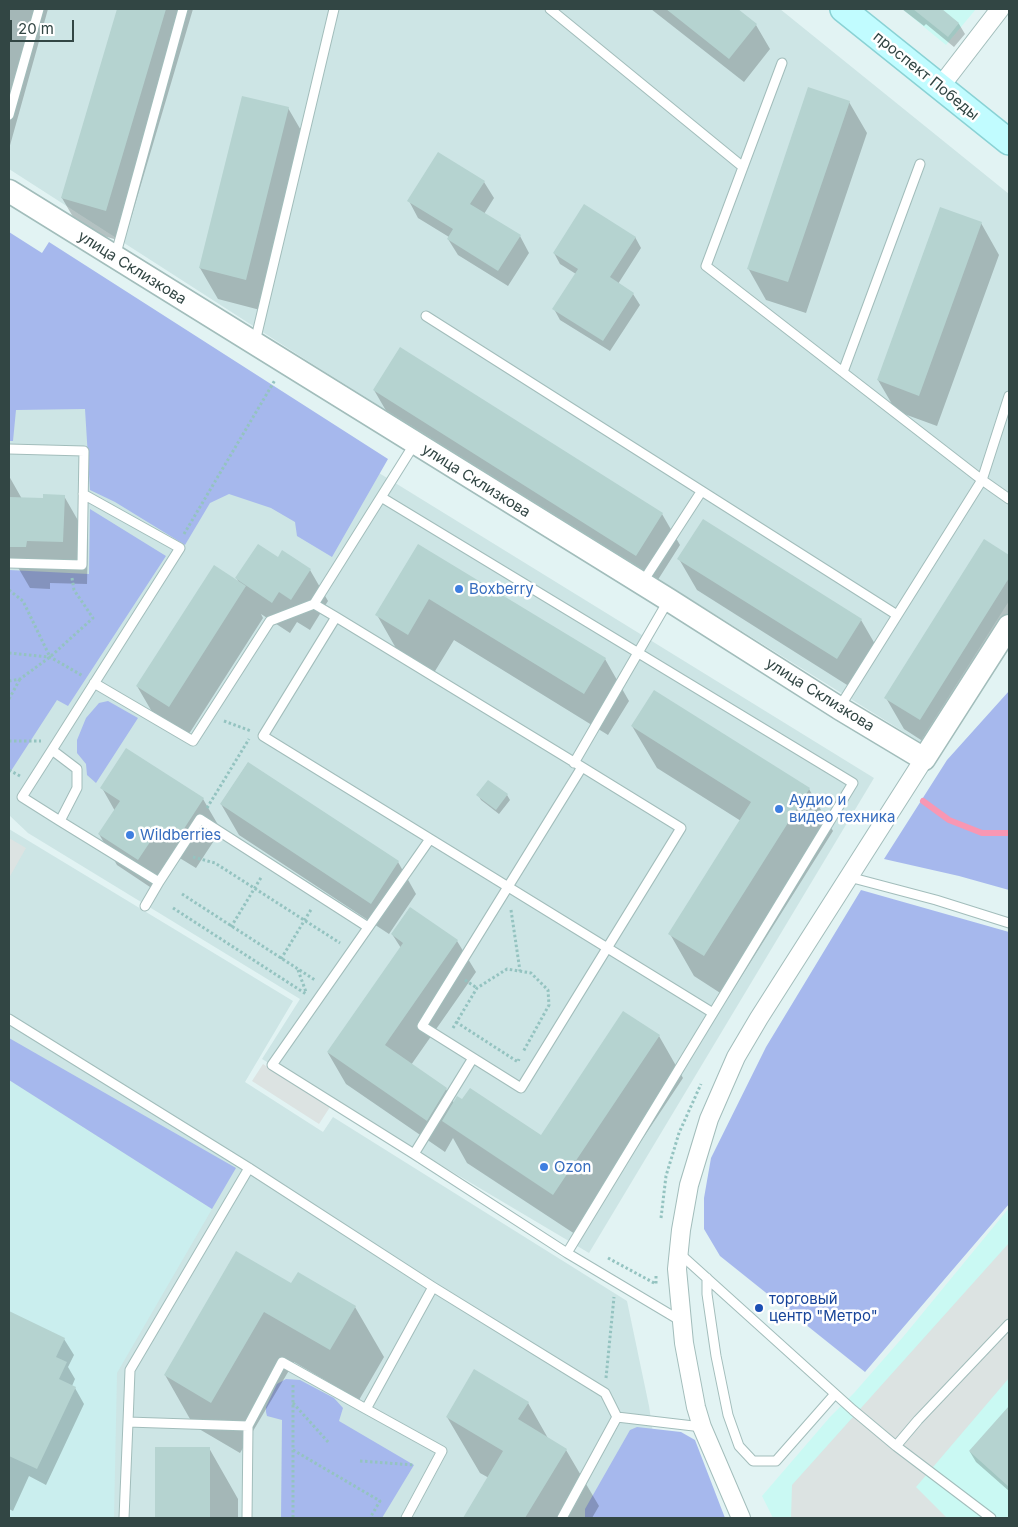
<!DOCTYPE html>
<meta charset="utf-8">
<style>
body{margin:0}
#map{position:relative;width:1018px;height:1527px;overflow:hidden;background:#e2f3f3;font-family:Inter,sans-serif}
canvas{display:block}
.frame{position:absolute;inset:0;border:10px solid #324644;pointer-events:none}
.scale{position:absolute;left:10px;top:20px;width:64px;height:22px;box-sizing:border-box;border:2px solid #324644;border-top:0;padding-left:6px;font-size:15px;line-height:18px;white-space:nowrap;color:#324644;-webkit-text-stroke:4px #fff;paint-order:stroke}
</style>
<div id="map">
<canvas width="1018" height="1527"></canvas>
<div class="frame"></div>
<div class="scale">20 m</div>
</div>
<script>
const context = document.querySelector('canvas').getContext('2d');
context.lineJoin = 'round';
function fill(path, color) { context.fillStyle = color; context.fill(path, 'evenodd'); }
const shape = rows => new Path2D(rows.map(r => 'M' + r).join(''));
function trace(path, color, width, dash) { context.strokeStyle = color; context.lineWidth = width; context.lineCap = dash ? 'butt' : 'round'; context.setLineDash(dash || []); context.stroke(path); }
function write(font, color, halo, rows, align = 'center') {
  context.font = font + ' Inter,sans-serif'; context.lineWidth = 5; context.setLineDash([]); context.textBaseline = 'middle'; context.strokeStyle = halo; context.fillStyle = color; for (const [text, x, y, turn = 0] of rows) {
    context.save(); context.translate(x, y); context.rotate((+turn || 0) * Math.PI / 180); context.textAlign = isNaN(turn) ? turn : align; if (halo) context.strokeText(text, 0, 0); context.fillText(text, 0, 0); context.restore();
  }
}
const residential = shape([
 [9,9,780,9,1009,194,1009,601,920,742,317,367,9,169],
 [9,245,874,778,589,1253,262,1059,300,999,28,833,9,815],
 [9,829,293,1001,245,1082,323,1132,333,1117,627,1301,649,1406,653,1433,701,1518,9,1518]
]);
const commercial = shape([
 [902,9,976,9,946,45],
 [1009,1208,1009,1518,773,1518,762,1496,830,1417,854,1393,903,1337]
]);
const education = shape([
 [9,1080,212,1209,117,1373,114,1518,9,1518]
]);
const green = shape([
 [9,232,42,253,49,242,388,459,332,557,297,536,295,522,271,508,229,494,210,503,185,545,115,502,90,490,85,409,16,410,13,441,9,441],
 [90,509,166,556,68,706,57,700,9,774,9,570,89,574],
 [1009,691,1009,890,959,876,884,859,947,760],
 [108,701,138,718,96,783,87,775,86,764,77,753,77,740,86,718,99,703],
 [861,890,1009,932,1009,1204,865,1372,720,1256,704,1229,704,1198,711,1158,766,1047],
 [9,1038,236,1168,212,1209,9,1080],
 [286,1379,300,1380,334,1398,343,1408,339,1421,414,1465,382,1518,281,1518,282,1420,267,1416,266,1412,266,1407,277,1384],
 [637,1427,681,1432,695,1440,725,1518,585,1518,585,1509,630,1430]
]);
const parking = shape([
 [9,838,26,848,9,878],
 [263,1064,330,1107,319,1124,252,1081],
 [1009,1243,1009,1378,916,1487,947,1518,791,1518,792,1485]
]);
const shadow = shape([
 [9,9,48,9,9,149],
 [118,9,193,9,124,242,80,229,62,198],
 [651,9,736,9,756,25,770,49,744,82],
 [902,9,940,9,959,24,965,34,954,47,926,24,924,26],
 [849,102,867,133,806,313,766,300,748,268],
 [288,108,306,139,264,311,218,299,200,268],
 [484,182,494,198,484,214,520,236,529,253,508,286,458,255,448,239,449,237,418,218,409,201],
 [981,223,999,255,937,426,896,411,878,380],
 [635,237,641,248,618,284,633,294,640,305,610,351,560,320,554,309,576,274,560,264,554,253],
 [374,390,662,514,680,545,654,586,392,421],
 [9,476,22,499,44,500,64,496,88,538,87,584,50,583,50,589,30,588,16,564,9,564],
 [984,541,1009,557,1009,637,938,751,904,729,886,698],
 [419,546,605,659,629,701,608,735,454,640,432,676,401,657,377,615],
 [278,558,310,570,328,601,310,630,297,622,290,633,261,614,263,618,187,737,155,717,137,686,239,583,237,579],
 [679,559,861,620,879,651,855,690,697,590],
 [632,726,809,789,833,831,728,998,694,976,670,934,741,821,657,768],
 [248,763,398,862,416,894,389,934,239,835,221,804],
 [102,788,203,799,221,830,196,868,178,857,156,891,117,865,99,834,115,811],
 [478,795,507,795,510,800,499,814,481,800],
 [410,908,457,941,476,972,411,1065,446,1089,454,1103,463,1101,541,1136,659,1036,683,1078,578,1236,467,1163,453,1138,445,1152,346,1084,328,1053,401,948,392,934],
 [291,1285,355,1307,384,1357,359,1400,294,1362,240,1453,194,1426,165,1375],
 [9,1312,64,1339,74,1355,68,1367,75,1379,72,1386,75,1388,84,1404,46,1485,29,1476,13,1511,9,1509],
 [528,1403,549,1440,566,1450,599,1506,592,1518,464,1518,489,1478,480,1473,447,1417],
 [1009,1408,1009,1491,976,1462,970,1452],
 [156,1448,209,1448,238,1499,238,1518,156,1518]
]);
const stream = shape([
 [923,801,949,820,982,833,1009,833]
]);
const building = shape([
 [117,9,166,9,106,211,61,198],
 [666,9,738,9,757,24,729,59],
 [913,9,942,9,959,23,948,37],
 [808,87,850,101,788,282,747,269],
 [242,96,289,107,246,280,199,268],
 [438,152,485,181,470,204,521,235,498,271,447,239,453,229,407,201],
 [584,204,636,237,610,277,634,293,603,341,552,309,578,269,553,253],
 [940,207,982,222,919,396,877,380],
 [400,347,663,513,636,556,373,390],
 [43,494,65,495,63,542,27,541,26,547,9,547,9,497,43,498],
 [703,519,862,619,837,659,677,559],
 [984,539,1009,555,1009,578,920,720,884,698],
 [258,544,278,557,282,550,311,569,291,600,279,592,272,603,235,578],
 [418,544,606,658,584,694,429,599,408,635,375,615],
 [214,565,246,586,169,707,136,686],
 [654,690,810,788,704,956,668,934,751,802,631,726],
 [126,748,204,798,178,838,160,827,138,860,98,834,120,801,100,788],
 [248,762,399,861,371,904,220,804],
 [488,780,508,794,496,810,476,795],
 [410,907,458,940,385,1045,447,1088,427,1121,327,1052,403,943,391,934],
 [623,1011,660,1035,553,1195,442,1121,457,1096,462,1099,470,1088,541,1135],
 [236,1251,291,1283,298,1272,356,1306,330,1350,264,1312,211,1403,164,1375],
 [9,1311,65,1338,56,1357,67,1362,59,1379,76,1387,37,1469,9,1456],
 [474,1369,529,1402,518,1419,567,1449,525,1518,463,1518,503,1451,446,1417],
 [1009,1406,1009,1487,969,1451],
 [155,1447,210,1447,210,1518,155,1518]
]);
const path = shape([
 [184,534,275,380],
 [9,590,23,601,50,657],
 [9,653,50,657,83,676],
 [9,681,20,679,50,657,93,618,74,590,72,578],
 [9,699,20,679],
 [224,721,251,731],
 [9,741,41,741],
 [9,770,20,776],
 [207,808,249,739],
 [193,857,215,863,340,943],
 [182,894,315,980],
 [173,908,306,994],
 [511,910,520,971],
 [231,927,262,876],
 [281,959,312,908],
 [298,970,306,992],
 [465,980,477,988],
 [456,1022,518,1062,519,1059],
 [453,1028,477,988,507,969,531,973,548,990,549,1005,523,1052],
 [661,1218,666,1176,679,1133,701,1084],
 [608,1258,656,1284,656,1274],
 [606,1378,614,1297],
 [293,1385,293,1518],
 [293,1403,329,1443],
 [293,1450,380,1501,370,1518],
 [360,1461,414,1465]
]);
const service = shape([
 [550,9,743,167],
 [782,63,706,266,982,480,1009,499],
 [9,115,39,9],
 [115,257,183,9],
 [426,316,897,615],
 [255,342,334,9],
 [843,372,920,164],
 [9,449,84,451,82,565,9,563],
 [83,494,180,548,52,750,77,769,77,788,60,821,159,882,200,819,368,927],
 [381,497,853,783,567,1253],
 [642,583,701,492],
 [314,604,336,617,582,767,681,828,521,1088,422,1026,582,767],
 [336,617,263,736,713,1013],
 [94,683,193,741,270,621,314,604,415,443],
 [839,708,982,480,1009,396],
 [52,750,22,797,60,821],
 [574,763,668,601],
 [430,839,272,1065,414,1154,567,1253,681,1321],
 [849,877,936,900,1009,923],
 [145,906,159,882],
 [9,1019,249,1168,433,1287,605,1393,617,1417,702,1427],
 [414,1154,473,1058],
 [679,1253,853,1410,896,1446,991,1518],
 [707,1278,707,1294,716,1356,728,1415,739,1446,753,1461,776,1461,835,1394],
 [128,1422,130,1370,249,1168],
 [248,1426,282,1362,366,1409],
 [896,1446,918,1420,1009,1324],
 [124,1518,128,1422,248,1426,247,1518],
 [406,1518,442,1451,366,1409,433,1287],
 [562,1518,617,1417]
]);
const minor = shape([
 [940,87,1000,9],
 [741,1518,702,1427,696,1407,684,1343,677,1269,681,1230,689,1185,709,1119,736,1057,759,1018,924,759]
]);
const tertiary = shape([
 [9,191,669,600,839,708,924,759,1009,626]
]);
const secondary = shape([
 [843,9,1009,142]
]);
const markers = [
 [459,589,5,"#3f7fe0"],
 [779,809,5,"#3f7fe0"],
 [130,835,5,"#3f7fe0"],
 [544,1167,5,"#3f7fe0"],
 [759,1308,5,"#1a4fb4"]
];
const streetNames = [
 ["проспект Победы",926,76,39],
 ["улица Склизкова",132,268,32],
 ["улица Склизкова",476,481,32],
 ["улица Склизкова",820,695,32]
];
const shopNames = [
 ["Boxberry",469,589],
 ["Аудио и",789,800],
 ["видео техника",789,817],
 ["Wildberries",140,835],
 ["Ozon",554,1167]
];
const transitNames = [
 ["торговый",769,1299],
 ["центр \"Метро\"",769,1316]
];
fill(residential, '#cde5e5');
fill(commercial, '#caf9f3');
fill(education, '#caeeee');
fill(green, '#a6b8ed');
fill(parking, '#dce3e2');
fill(shadow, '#0003');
trace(stream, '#f897b3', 6);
fill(building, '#b5d3d0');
trace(service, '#a2bdbb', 11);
trace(minor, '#a2bdbb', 20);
trace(tertiary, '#a2bdbb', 25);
trace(secondary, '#8ad2d5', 28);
trace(path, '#94c3c0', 3, [2.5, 2.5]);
trace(service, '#fff', 9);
trace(minor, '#fff', 18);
trace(tertiary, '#fff', 22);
trace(secondary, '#c1fcff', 25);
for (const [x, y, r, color] of markers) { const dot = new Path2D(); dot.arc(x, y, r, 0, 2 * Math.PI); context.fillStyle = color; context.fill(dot); trace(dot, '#fff', 2); }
write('15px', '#324644', '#fff', streetNames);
write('15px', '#366cbe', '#fff', shopNames, 'left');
write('15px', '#164399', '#fff', transitNames, 'left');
</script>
